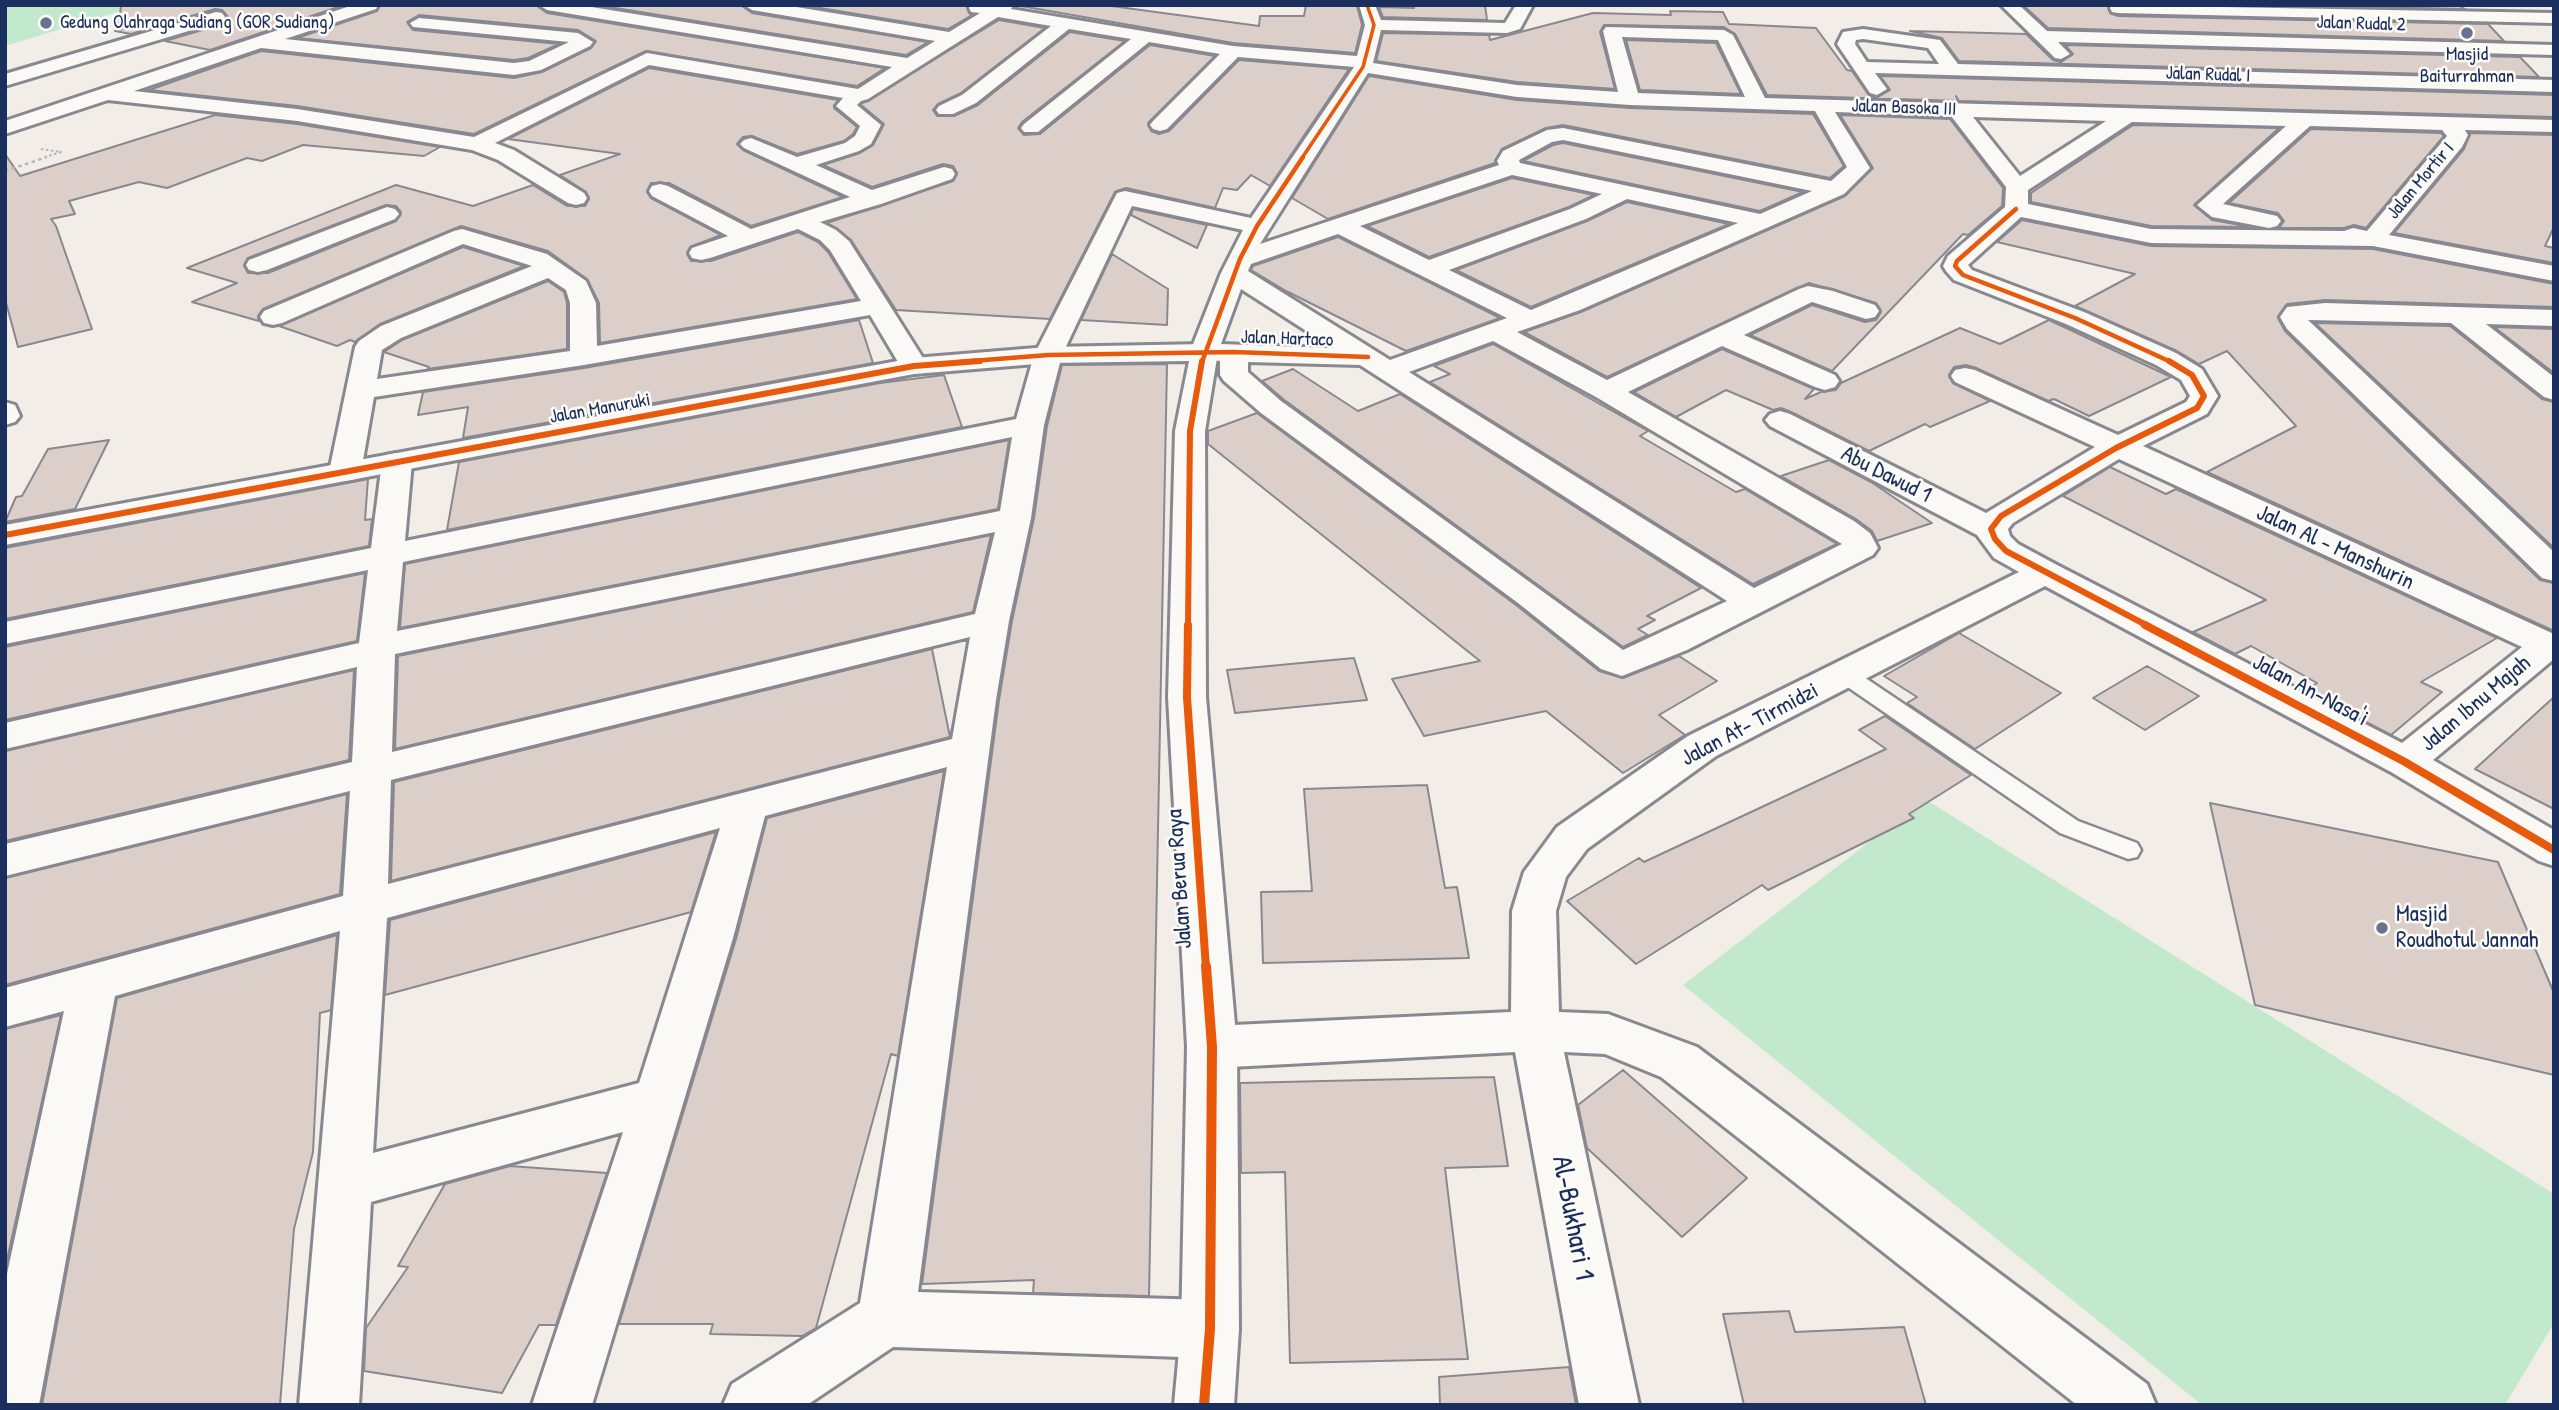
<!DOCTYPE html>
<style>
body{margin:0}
#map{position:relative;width:2559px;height:1410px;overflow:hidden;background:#f3ede8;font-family:"Patrick Hand",sans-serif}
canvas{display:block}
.frame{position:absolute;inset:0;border:7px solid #1b2f5e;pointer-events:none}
</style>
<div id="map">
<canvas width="2559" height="1410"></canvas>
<div class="frame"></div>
</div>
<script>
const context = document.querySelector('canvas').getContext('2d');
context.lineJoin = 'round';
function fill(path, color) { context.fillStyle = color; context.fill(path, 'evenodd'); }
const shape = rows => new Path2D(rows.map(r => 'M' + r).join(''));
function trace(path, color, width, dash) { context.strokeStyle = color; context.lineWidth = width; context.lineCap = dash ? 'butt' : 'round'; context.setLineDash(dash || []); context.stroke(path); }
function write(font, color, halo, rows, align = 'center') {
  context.font = font + ' "Patrick Hand",sans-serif'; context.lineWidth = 5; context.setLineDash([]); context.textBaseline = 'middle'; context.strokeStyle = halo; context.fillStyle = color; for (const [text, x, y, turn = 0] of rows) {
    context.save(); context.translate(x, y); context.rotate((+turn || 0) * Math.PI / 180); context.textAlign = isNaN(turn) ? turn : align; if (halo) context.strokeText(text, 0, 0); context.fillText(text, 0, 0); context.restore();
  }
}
const green = shape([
 [5,5,141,5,5,46],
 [1925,799,2554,1194,2554,1323,2505,1405,2202,1405,1683,985]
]);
const building = shape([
 [121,5,344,5,210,50,165,41,223,24,228,17,222,10,215,9,131,34,115,31,132,26,119,24,121,5],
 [380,5,536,5,547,13,885,68,857,86,646,51,474,134,297,106,149,90,261,51,514,78,542,72,591,48,596,41,578,30,419,15,407,22,413,30,559,44,528,58,514,60,297,38,377,11,380,5],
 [597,5,741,5,752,13,928,42,906,55,597,5],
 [802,5,967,5,969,13,972,15,948,29,802,5],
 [1015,5,1104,5,1259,26,1260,16,1304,16,1306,5,1357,6,1362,25,1355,53,1233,43,1015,5],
 [1414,5,1485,5,1487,20,1383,17,1379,7,1414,8,1414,5],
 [2023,5,2108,5,2110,13,2118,16,2488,24,2504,41,2048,28,2023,5],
 [2270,5,2458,5,2465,9,2270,5],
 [1670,11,1723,12,1729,24,1816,28,1847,70,1852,71,1868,94,1876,98,1890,90,1880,76,2554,95,2554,117,1959,101,1956,96,1958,101,1767,95,1735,34,1724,27,1604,25,1600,32,1615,89,1517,82,1376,61,1383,33,1489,35,1490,40,1593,13,1671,15,1670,11],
 [999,20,1045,28,961,93,938,104,933,110,937,116,954,116,978,105,1070,32,1125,41,1022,122,1018,128,1024,135,1040,134,1150,45,1215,56,1148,123,1151,131,1159,134,1169,131,1239,60,1349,69,1270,186,1251,175,1237,190,1223,188,1215,208,1126,188,1115,192,1050,319,896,310,851,240,827,223,953,181,957,173,953,166,943,164,872,187,823,165,860,153,873,145,884,124,861,105,862,103,999,20],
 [1910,31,2026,34,2053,60,2061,62,2073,54,2065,45,2520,57,2539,77,1959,61,1942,38,1910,31],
 [1626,40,1716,43,1741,94,1640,90,1626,40],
 [649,68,838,100,834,108,857,127,853,134,844,141,797,154,752,136,743,137,737,144,743,150,843,197,751,226,669,183,651,183,647,192,651,198,721,235,690,247,687,254,691,261,711,261,798,232,818,242,828,252,857,299,600,343,599,303,587,279,548,251,461,226,263,309,258,316,259,321,192,302,237,283,187,268,396,185,473,206,533,185,567,206,585,206,589,199,586,192,560,175,620,154,508,139,649,68],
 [386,205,396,206,401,212,396,221,268,273,248,273,244,266,248,258,386,205],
 [1369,76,1517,100,1630,108,1813,114,1844,166,1830,178,1563,125,1546,128,1502,149,1495,163,1328,219,1292,198,1369,76],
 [215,115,297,124,440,147,424,156,303,145,262,161,247,158,167,188,139,182,69,201,75,214,51,219,56,226,92,329,18,347,5,299,5,154,20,176,215,115],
 [1840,115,1950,119,2003,188,2002,206,1968,235,1963,234,1832,371,1750,335,1812,305,1865,322,1876,320,1881,312,1876,303,1809,283,1607,377,1524,332,1581,312,1845,196,1873,168,1840,115],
 [2133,125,2279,128,2194,205,2212,220,2252,227,2151,226,2031,202,2031,193,2133,125],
 [2311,129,2441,133,2444,136,2366,228,2354,225,2344,228,2279,228,2284,221,2278,213,2229,203,2311,129],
 [2470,133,2554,135,2554,227,2545,246,2554,248,2554,263,2394,233,2464,149,2470,133],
 [1563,143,1803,192,1760,211,1523,161,1553,145,1563,143],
 [1512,178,1594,195,1569,207,1429,257,1367,226,1512,178],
 [1627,202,1729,224,1531,307,1456,270,1587,221,1627,202],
 [1133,209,1207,225,1197,248,1131,215,1133,209],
 [2022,220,2151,246,2373,249,2554,284,2554,307,2325,300,2287,304,2278,318,2285,331,2540,580,2554,583,2554,631,2207,472,2296,426,2227,351,2199,364,2177,351,2075,306,2135,274,1997,242,2022,220],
 [1338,237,1417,276,1500,318,1406,351,1286,291,1251,270,1253,266,1338,237],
 [463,247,524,266,380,324,355,342,350,340,337,346,279,326,463,247],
 [1112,254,1168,289,1167,325,1081,320,1112,254],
 [548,281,564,292,567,303,567,349,428,369,429,367,384,352,402,340,548,281],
 [859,320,873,363,463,438,468,407,418,415,423,392,584,368,859,320],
 [2049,320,2171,377,2089,416,2054,399,2048,401,1976,368,1966,365,1954,367,1949,375,1953,383,1990,401,1930,427,1925,424,1869,451,1791,412,1781,408,1773,410,1726,390,1676,417,1634,392,1722,349,1814,389,1805,399,1821,392,1836,390,1841,383,1960,328,2000,344,2049,320],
 [2315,323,2450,326,2542,399,2554,402,2554,548,2315,323],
 [2494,327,2554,329,2554,373,2494,327],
 [1493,344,1648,431,1640,436,1736,492,1745,489,1837,544,1753,584,1430,382,1450,374,1434,366,1493,344],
 [1167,364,1149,1296,1033,1293,1034,1280,922,1284,999,700,1012,621,1034,518,1047,426,1062,365,1167,364],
 [1293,369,1358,411,1400,394,1701,588,1647,616,1655,620,1638,629,1648,635,1623,647,1283,399,1262,381,1293,369],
 [944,375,962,427,447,530,459,462,880,383,944,375],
 [1257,413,1516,605,1599,671,1623,678,1679,656,1717,681,1659,715,1685,735,1623,773,1546,711,1424,736,1392,679,1480,661,1208,444,1208,431,1257,413],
 [109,440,75,509,5,522,16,497,22,496,48,449,109,440],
 [1009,440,998,509,400,628,405,564,1009,440],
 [1829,460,1871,482,1932,523,1877,541,1872,531,1856,519,1781,476,1829,460],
 [2110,467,2166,494,2176,489,2497,638,2421,682,2442,692,2391,735,2306,691,2317,683,2251,646,2235,654,2193,632,2266,600,2063,496,2110,467],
 [368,479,365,520,372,519,369,546,5,619,5,548,368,479],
 [991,535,973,612,395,749,398,656,991,535],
 [365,573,357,641,5,720,5,647,365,573],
 [1959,633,2061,693,1975,749,1907,703,1917,697,1884,676,1959,633],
 [932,649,950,737,391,881,394,782,932,649],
 [1354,658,1367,700,1235,713,1227,670,1354,658],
 [2147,666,2199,696,2145,730,2093,698,2147,666],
 [354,670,349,760,5,841,5,751,354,670],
 [2554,697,2554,809,2475,769,2554,697],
 [1885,716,1971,775,1909,814,1914,818,1768,890,1762,885,1636,964,1567,901,1639,858,1644,862,1886,749,1859,730,1885,716],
 [944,771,898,1056,891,1054,816,1328,802,1336,710,1334,713,1324,619,1324,736,939,767,818,944,771],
 [1427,785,1445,888,1457,887,1469,958,1263,963,1261,892,1312,891,1304,789,1427,785],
 [347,794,340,894,5,985,5,878,347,794],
 [2210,803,2498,862,2554,993,2554,1075,2255,1005,2210,803],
 [716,832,691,912,385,995,390,920,716,832],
 [337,935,331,1010,320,1013,313,1152,294,1229,280,1405,42,1405,117,998,337,935],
 [61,1015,5,1269,5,1029,61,1015],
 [1623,1070,1747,1178,1682,1237,1587,1148,1578,1105,1623,1070],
 [1494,1077,1508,1166,1445,1168,1468,1359,1290,1363,1285,1172,1241,1173,1240,1083,1494,1077],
 [510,1166,607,1173,556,1325,539,1325,502,1393,364,1371,366,1328,408,1267,398,1266,445,1184,510,1166],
 [1789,1311,1795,1332,1904,1327,1926,1405,1744,1405,1723,1314,1789,1311],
 [1569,1367,1576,1405,1440,1405,1439,1377,1569,1367]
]);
const pathFar1 = shape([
 [41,149,61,152,42,158]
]);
const path = shape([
 [5,171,47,157]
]);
const lane = shape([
 [1844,667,1852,669,2078,821,2137,843,2141,850,2137,857,2128,859,2060,833,1836,679,1833,674,1836,669,1844,667]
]);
const street = shape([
 [353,5,378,5,376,9,285,39,514,63,529,61,569,42,413,27,410,23,419,18,578,33,593,42,590,46,541,70,514,75,261,48,134,91,297,109,474,137,647,53,858,89,892,67,547,10,539,5,579,5,907,58,935,41,752,10,744,5,784,5,949,32,980,13,971,12,969,8,970,5,1013,5,1011,9,1233,46,1357,56,1365,25,1359,5,1375,5,1381,20,1505,23,1516,5,1533,5,1520,29,1507,33,1381,30,1373,63,1517,85,1618,92,1603,31,1606,27,1724,30,1733,35,1765,98,2554,120,2554,132,2465,130,2468,135,2462,147,2389,235,2554,266,2554,281,2373,246,2151,243,2021,217,1968,265,1972,270,2084,312,2176,353,2202,369,2218,396,2207,414,2143,446,2554,634,2554,659,2433,760,2554,830,2554,866,2539,861,2391,772,2045,586,1716,756,1587,849,1566,877,1556,911,1559,1012,1608,1014,1697,1047,2147,1384,2156,1405,2077,1405,1661,1077,1605,1054,1564,1052,1639,1405,1579,1405,1515,1052,1212,1068,1195,1062,1187,1047,1195,1032,1212,1026,1511,1012,1512,911,1524,872,1557,827,1688,736,2019,572,1994,558,1977,535,1770,426,1765,420,1770,414,1780,411,1790,414,1986,513,2095,447,1955,382,1951,376,1955,370,1965,368,1975,370,2118,435,2186,402,2190,396,2181,380,2156,365,2066,324,1954,280,1946,271,1943,266,1948,256,2005,207,2006,187,1951,116,1835,112,1870,168,1844,194,1580,310,1517,332,1607,380,1799,289,1808,286,1833,291,1875,305,1879,311,1875,317,1866,319,1812,302,1744,335,1835,375,1839,381,1835,387,1825,390,1815,387,1722,346,1628,392,1854,521,1870,533,1878,548,1873,555,1687,650,1622,676,1601,669,1518,603,1261,413,1224,381,1220,375,1220,361,1194,358,1190,352,1221,273,1243,230,1132,206,1062,355,1044,425,1031,518,1009,621,996,700,918,1292,1210,1300,1230,1309,1239,1329,1230,1349,1210,1358,893,1347,807,1405,723,1405,732,1384,860,1303,947,767,765,816,733,938,592,1405,532,1405,623,1132,371,1202,359,1405,299,1405,340,931,115,996,39,1405,5,1405,5,1283,64,1011,5,1027,5,988,343,896,350,791,5,876,5,844,352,762,357,667,5,749,5,723,359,643,368,570,5,644,5,622,371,548,382,462,386,455,397,453,408,455,412,462,405,541,1016,419,1034,355,1117,193,1125,191,1251,218,1354,67,1238,57,1167,129,1160,131,1153,129,1150,125,1153,121,1220,54,1149,42,1038,132,1024,132,1021,128,1024,124,1131,39,1069,29,976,103,953,114,939,114,936,110,939,106,962,95,1051,26,998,17,868,99,861,101,857,105,881,125,871,144,859,151,816,165,872,190,944,167,952,169,955,174,952,179,881,204,820,222,836,230,849,241,928,366,924,372,914,374,904,372,870,315,584,365,374,397,361,472,356,479,345,481,334,479,329,472,355,347,359,341,381,326,532,266,463,244,282,323,273,325,264,323,260,317,264,311,454,231,462,229,547,254,586,281,596,303,597,346,861,301,830,250,820,240,798,229,710,258,701,260,692,258,689,253,692,248,728,236,652,196,649,191,652,186,660,184,668,186,751,229,850,197,744,148,740,144,744,140,751,138,797,157,845,143,855,136,860,126,836,106,843,98,649,65,495,143,514,150,584,193,587,198,584,203,576,205,568,203,498,160,472,150,297,121,108,100,5,134,5,121,353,5],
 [1622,37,1718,40,1745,97,1638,93,1622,37],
 [1368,73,1517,97,1630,105,1815,111,1847,167,1831,181,1563,128,1547,130,1503,151,1497,161,1499,165,1260,244,1368,73],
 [1973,117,2106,121,2020,176,1973,117],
 [2132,122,2286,126,2197,205,2212,217,2269,228,2277,226,2281,221,2277,216,2223,204,2310,126,2442,130,2447,136,2367,231,2353,228,2344,231,2151,229,2028,204,2028,190,2132,122],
 [1563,140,1812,191,1760,214,1520,163,1519,160,1552,142,1563,140],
 [1512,175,1602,194,1570,209,1429,260,1360,226,1512,175],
 [1627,199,1738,223,1531,310,1449,270,1586,219,1627,199],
 [1338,234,1418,274,1507,318,1390,360,1248,271,1251,264,1338,234],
 [548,278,566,290,570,303,570,351,377,379,382,350,401,338,548,278],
 [1241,289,1333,348,1221,344,1241,289],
 [1493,341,1596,397,1842,544,1754,588,1409,372,1493,341],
 [1248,362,1360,365,1727,601,1623,650,1281,401,1248,372,1248,362],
 [1012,437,1000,511,397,631,403,562,1012,437],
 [2119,459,2522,647,2402,743,2057,565,2018,544,2010,536,2008,529,2013,523,2119,459],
 [995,532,975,614,392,752,395,654,995,532],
 [970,637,952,739,388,884,391,780,970,637],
 [720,828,639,1083,373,1153,387,918,720,828],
 [2001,5,2019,5,2047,31,2554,45,2554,55,2058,42,2070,54,2061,59,2055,58,2001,5],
 [2111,5,2554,13,2554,23,2118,13,2112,12,2110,8,2111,5],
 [216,12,222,13,225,17,222,21,5,86,5,74,216,12],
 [1863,29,1940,40,1958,64,2554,80,2554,92,1875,73,1887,89,1877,95,1870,93,1837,44,1843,32,1863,29],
 [1863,39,1928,48,1939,64,1867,62,1855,44,1856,40,1863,39],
 [387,207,395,209,399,214,395,219,267,270,258,272,249,270,246,265,249,260,387,207],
 [2325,303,2554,310,2554,326,2486,324,2554,377,2554,400,2544,397,2451,323,2308,320,2554,552,2554,581,2542,578,2287,329,2280,317,2287,307,2325,303],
 [5,402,15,405,20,416,15,422,5,425,5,402]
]);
const secondary = shape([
 [1204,344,1214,346,1218,352,1205,431,1206,697,1237,1047,1239,1329,1234,1405,1174,1405,1181,1329,1187,1047,1168,697,1175,431,1189,361,1048,363,914,374,5,545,5,525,914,358,1048,347,1204,344]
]);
const cyclewayFar4 = shape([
 [1302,158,1363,67,1374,25,1367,5]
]);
const cyclewayFar3 = shape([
 [2016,209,1957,261,1955,266,1963,275,2075,318,2171,362],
 [959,362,1048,355,1234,352,1368,357],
 [1202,362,1240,259,1257,226,1303,157]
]);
const cyclewayFar2 = shape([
 [5,535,914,366,980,361],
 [1188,626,1190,431,1202,361],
 [2148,626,2006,551,1995,539,1991,529,2001,516,2116,448,2197,408,2204,396,2192,375,2169,361]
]);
const cyclewayFar1 = shape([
 [1188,625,1187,697,1206,968],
 [2145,625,2405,762,2554,850]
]);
const cycleway = shape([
 [1204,1405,1210,1329,1212,1047,1206,966]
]);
const markers = [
 [46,23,7,"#67728e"],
 [2467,33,7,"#67728e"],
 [2382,928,7,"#67728e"]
];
const farPoinames = [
 ["Gedung Olahraga Sudiang (GOR Sudiang)",60,23],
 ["Masjid",2467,55,"center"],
 ["Baiturrahman",2467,77,"center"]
];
const farStreetnames = [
 ["Jalan Rudal 2",2361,24,2],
 ["Jalan Rudal I",2208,75,2],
 ["Jalan Basoka III",1904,108,2],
 ["Jalan Mortir I",2421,181,-50],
 ["Jalan Hartaco",1287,339,2],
 ["Jalan Manuruki",600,409,-10]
];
const streetNames = [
 ["Abu Dawud 1",1886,475,27],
 ["Jalan Al - Manshurin",2335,548,25],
 ["Jalan An-Nasa'i",2310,691,28],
 ["Jalan Ibnu Majah",2476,704,-40],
 ["Jalan At- Tirmidzi",1750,725,-28],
 ["Jalan Berua Raya",1180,879,-94]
];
const poiNames = [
 ["Masjid",2396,915],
 ["Roudhotul Jannah",2396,941]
];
const nearStreetnames = [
 ["Al-Bukhari 1",1572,1218,79]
];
fill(green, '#c3e9cc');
fill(building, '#dccfc9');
trace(building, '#888990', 2);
trace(lane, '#888990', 5);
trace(street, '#888990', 6);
trace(secondary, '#888990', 6);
trace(pathFar1, '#b5b7bb', 2, [2.5, 2.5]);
trace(path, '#b5b7bb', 2.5, [3.5, 3.5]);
fill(lane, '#faf9f6');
fill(street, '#faf9f6');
fill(secondary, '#faf9f6');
trace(cyclewayFar4, '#e8590c', 3.5);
trace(cyclewayFar3, '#e8590c', 4.5);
trace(cyclewayFar2, '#e8590c', 6);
trace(cyclewayFar1, '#e8590c', 8);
trace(cycleway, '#e8590c', 10);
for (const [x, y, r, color] of markers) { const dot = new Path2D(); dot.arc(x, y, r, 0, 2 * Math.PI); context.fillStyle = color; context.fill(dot); trace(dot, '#fdfcf7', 2.5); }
write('19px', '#1b2f5e', '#fdfcf7', farPoinames, 'left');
write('19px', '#1b2f5e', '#fdfcf7', farStreetnames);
write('23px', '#1b2f5e', '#fdfcf7', streetNames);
write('23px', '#1b2f5e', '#fdfcf7', poiNames, 'left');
write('28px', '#1b2f5e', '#fdfcf7', nearStreetnames);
</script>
